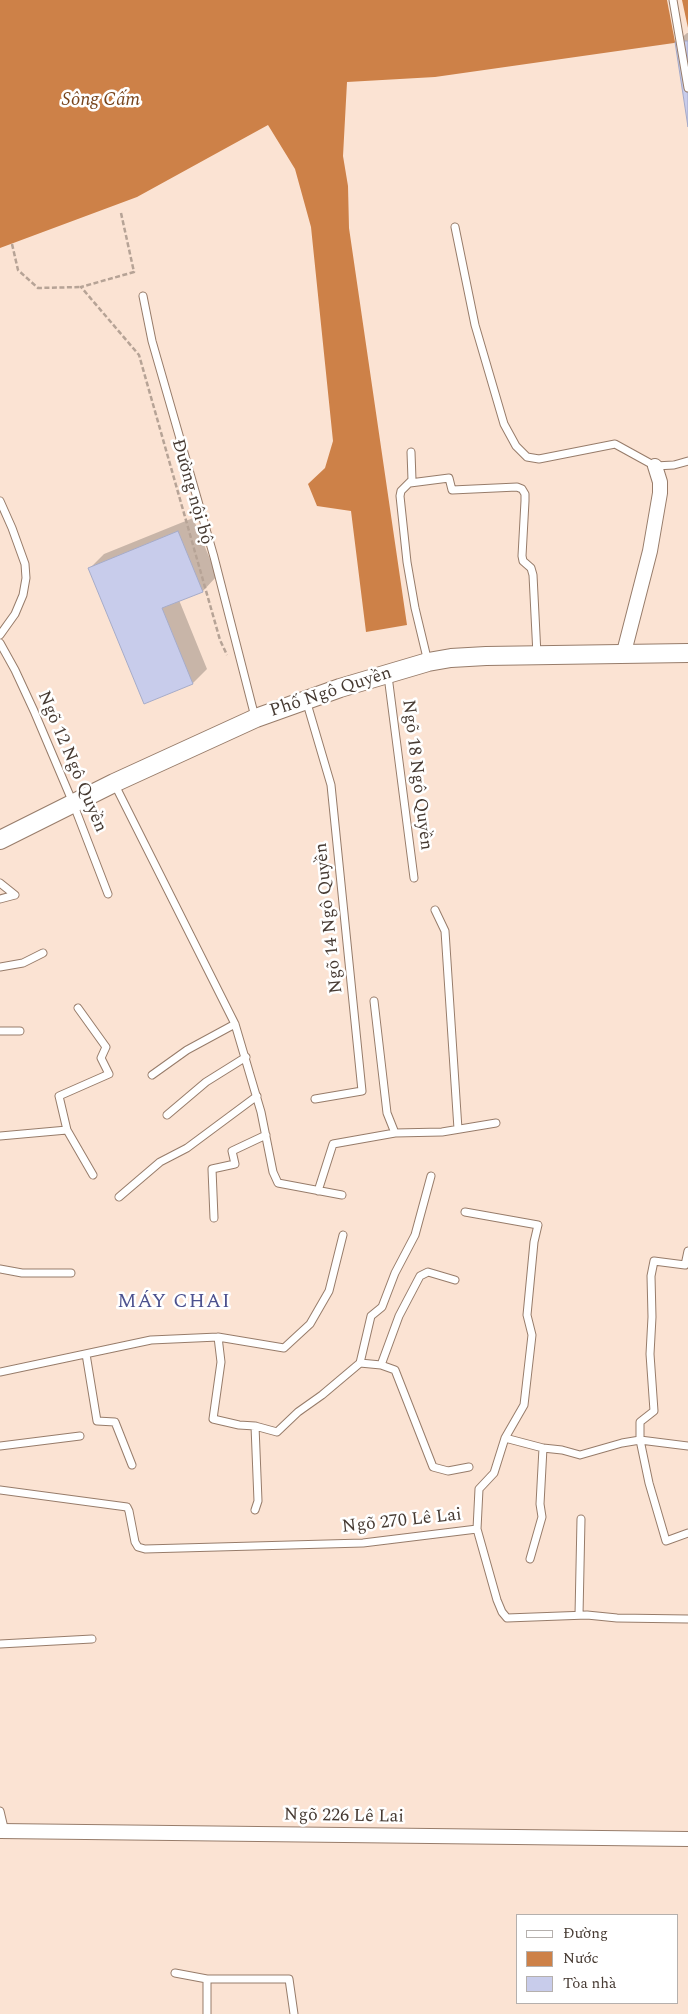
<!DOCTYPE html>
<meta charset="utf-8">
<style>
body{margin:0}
#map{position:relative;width:688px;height:2014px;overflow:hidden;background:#fbe3d3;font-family:Spectral,serif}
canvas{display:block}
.legend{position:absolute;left:516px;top:1914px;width:162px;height:90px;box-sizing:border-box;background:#fff;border:1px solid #b5b0ad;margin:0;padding:6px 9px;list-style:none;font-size:15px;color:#463a32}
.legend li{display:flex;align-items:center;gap:10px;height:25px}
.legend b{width:25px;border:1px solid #b5b0ad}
</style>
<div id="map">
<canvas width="688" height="2014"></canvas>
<ul class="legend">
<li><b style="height:6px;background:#fff"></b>Đường</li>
<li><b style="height:14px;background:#cd8148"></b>Nước</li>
<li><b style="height:14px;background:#c8cceb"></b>Tòa nhà</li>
</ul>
</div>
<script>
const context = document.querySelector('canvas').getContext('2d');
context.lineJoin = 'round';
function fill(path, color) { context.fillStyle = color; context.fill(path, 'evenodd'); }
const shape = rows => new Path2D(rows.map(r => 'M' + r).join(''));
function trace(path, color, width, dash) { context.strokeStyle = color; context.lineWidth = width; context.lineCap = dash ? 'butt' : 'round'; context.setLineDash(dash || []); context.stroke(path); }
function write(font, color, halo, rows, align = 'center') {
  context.font = font + ' Spectral,serif'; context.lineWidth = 5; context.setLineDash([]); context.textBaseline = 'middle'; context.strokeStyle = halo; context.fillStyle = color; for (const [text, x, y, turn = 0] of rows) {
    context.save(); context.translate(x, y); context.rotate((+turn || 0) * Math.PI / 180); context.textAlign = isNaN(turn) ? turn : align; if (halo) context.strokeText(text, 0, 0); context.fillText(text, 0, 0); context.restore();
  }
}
const water = shape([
 [0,0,688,0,688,41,435,77,347,82,343,156,348,186,349,228,407,625,366,632,351,511,317,506,308,484,325,468,333,441,311,227,295,169,268,125,137,197,0,248]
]);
const pier = shape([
 [667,0,682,0,688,28,688,41,675,42]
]);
const shadow = shape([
 [687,33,688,33,688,119,676,43],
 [193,518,217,576,203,591,179,600,207,669,193,683,144,703,90,568,104,554]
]);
const building = shape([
 [680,41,688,41,688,127,675,42,680,41],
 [178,531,203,592,162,608,193,684,144,704,88,568,178,531]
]);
const path = shape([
 [121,213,134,272,81,287,139,355,220,640,227,655],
 [12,244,18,270,38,288,81,287]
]);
const service = shape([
 [673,0,688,88],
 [455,227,475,325,504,424,516,446,527,457,539,459,615,444,655,466,674,465,688,461],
 [143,296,152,341,214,557,255,717],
 [411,452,412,480,401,491,400,496,407,562,415,608,428,662],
 [410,483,449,478,452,490,517,487,522,489,525,494,525,501,522,556,523,561,531,568,533,575,537,655],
 [0,501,12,528,25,564,26,578,23,595,15,614,0,635],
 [0,643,15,670,34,711,73,803,108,894],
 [388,676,414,878],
 [306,700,331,785,362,1091,315,1099],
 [114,783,235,1024,261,1112,273,1172,278,1183,342,1195],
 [0,883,15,895],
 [0,899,15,895],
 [435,910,445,931,458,1129],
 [0,967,23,963,43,953],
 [374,1001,387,1113,395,1133],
 [0,1031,20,1031],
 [152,1075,187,1050,235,1024],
 [167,1115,206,1082,246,1057],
 [67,1130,93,1175],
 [0,1136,67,1130,59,1096,109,1074,101,1058,106,1047,78,1008],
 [318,1191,333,1144,395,1133,442,1132,496,1123],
 [119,1197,160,1162,187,1148,257,1096],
 [214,1218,212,1169,235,1164,232,1151,266,1135],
 [688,1251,685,1265,654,1261,651,1276,652,1317,650,1354,654,1411,640,1422,640,1440,649,1483,666,1541,688,1533],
 [0,1269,22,1273,71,1273],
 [218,1337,221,1362,213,1419,239,1425,255,1426,258,1501,255,1510],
 [86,1354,97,1421,115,1422,132,1465],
 [360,1363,381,1365,395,1370,433,1467,448,1471,469,1467],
 [381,1365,399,1316,420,1276,428,1272,455,1280],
 [0,1372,151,1340,218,1337,284,1348,310,1324,329,1291,343,1235],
 [255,1426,277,1432,298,1412,322,1395,360,1363,371,1316,382,1307,395,1273,415,1235,431,1176],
 [505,1438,543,1448,540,1504,542,1517,530,1559],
 [0,1446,80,1436],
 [543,1448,562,1450,580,1455,622,1443,640,1440,688,1446],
 [0,1490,127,1507,129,1511,135,1542,138,1547,145,1549,363,1543,477,1529,479,1489,494,1473,505,1438,524,1405,532,1335,527,1315,534,1242,538,1225,465,1212],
 [477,1529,497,1600,502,1612,507,1618,587,1615,617,1618,688,1619],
 [579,1615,581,1519],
 [0,1644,92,1639],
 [0,1811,5,1832],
 [175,1973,207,1979],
 [207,2014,207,1979,289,1979,294,2014]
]);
const minor = shape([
 [624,652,650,551,660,493,660,482,655,466],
 [0,1831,688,1839]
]);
const tertiary = shape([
 [0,840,114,783,256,718,340,688,428,662,451,658,486,656,688,653]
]);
const streetNames = [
 ["Đường nội bộ",191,492,74],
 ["Phố Ngô Quyền",331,693,-18],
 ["Ngõ 12 Ngô Quyền",71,762,67],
 ["Ngõ 18 Ngô Quyền",416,775,83],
 ["Ngõ 14 Ngô Quyền",330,918,-96],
 ["Ngõ 270 Lê Lai",402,1522,-6],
 ["Ngõ 226 Lê Lai",344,1817,1]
];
const waterNames = [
 ["Sông Cấm",101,101]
];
const quarterNames = [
 ["MÁY CHAI",174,1303]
];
fill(water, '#cd8148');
fill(pier, '#fbe3d3');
fill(shadow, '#0003');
fill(building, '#c8cceb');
trace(building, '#a6abc8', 1);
trace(service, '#977c6a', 9);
trace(minor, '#977c6a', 16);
trace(tertiary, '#977c6a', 20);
trace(path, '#b6a396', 2.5, [5, 2.5]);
trace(service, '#fff', 7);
trace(minor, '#fff', 14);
trace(tertiary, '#fff', 18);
write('18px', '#463a32', '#fff', streetNames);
write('italic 19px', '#78441b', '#fff', waterNames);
context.letterSpacing = '1px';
write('20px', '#4c518e', '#fff', quarterNames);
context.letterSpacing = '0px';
</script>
